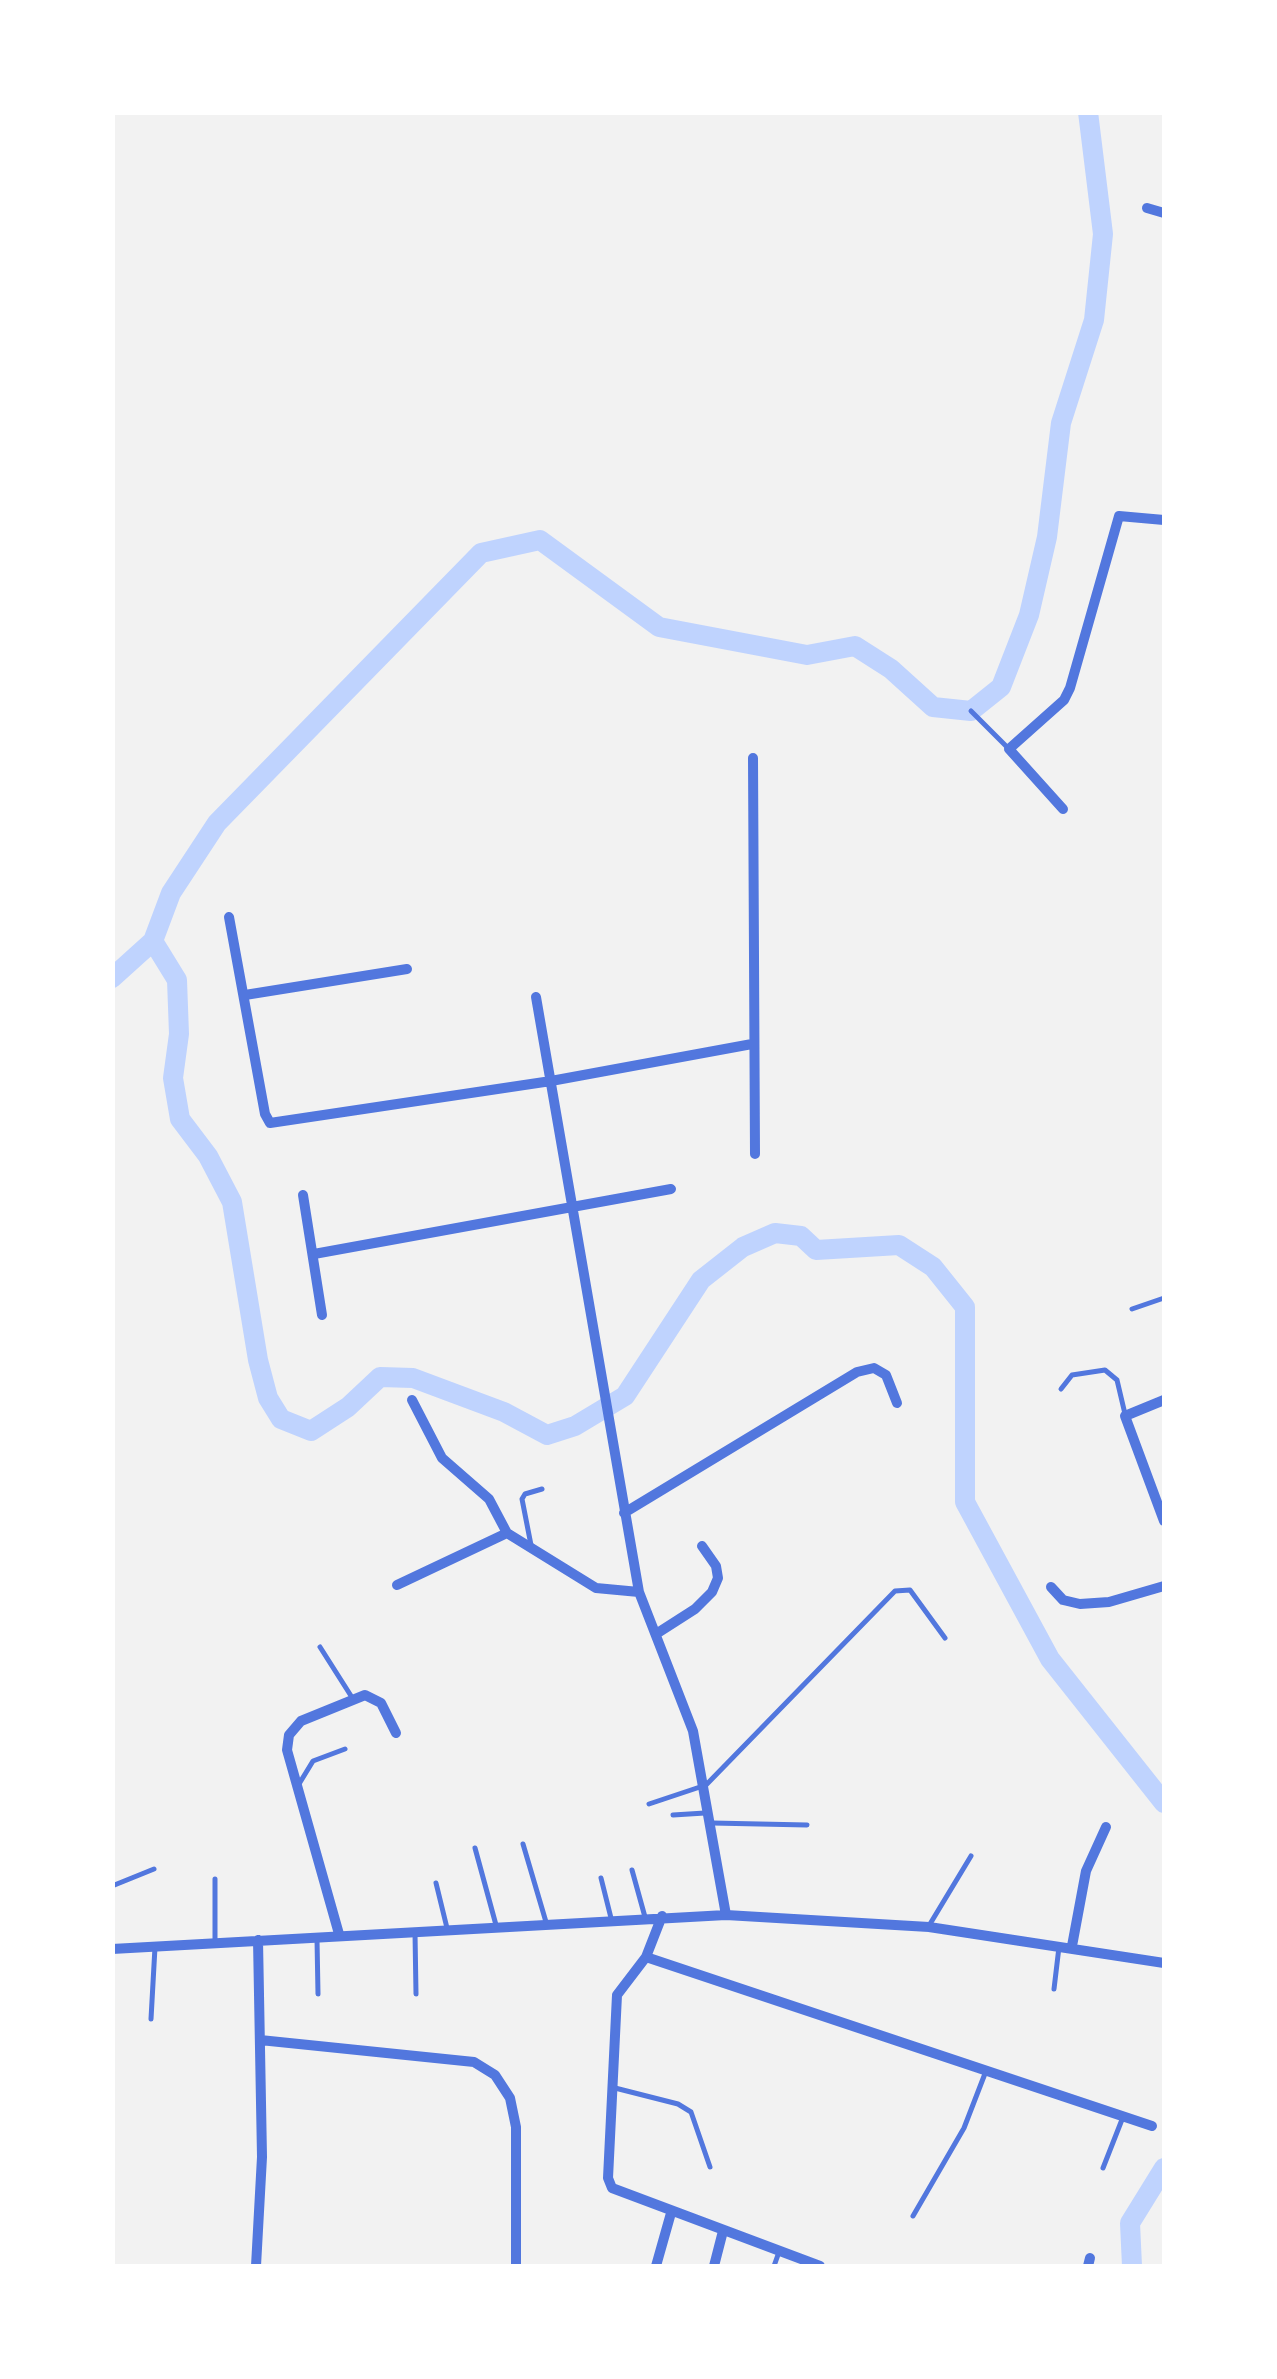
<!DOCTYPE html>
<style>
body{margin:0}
#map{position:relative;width:1277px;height:2379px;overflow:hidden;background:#f2f2f2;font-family:Rubik,sans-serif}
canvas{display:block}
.frame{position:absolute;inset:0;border:115px solid #fff;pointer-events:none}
</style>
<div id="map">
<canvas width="1277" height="2379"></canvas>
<div class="frame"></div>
</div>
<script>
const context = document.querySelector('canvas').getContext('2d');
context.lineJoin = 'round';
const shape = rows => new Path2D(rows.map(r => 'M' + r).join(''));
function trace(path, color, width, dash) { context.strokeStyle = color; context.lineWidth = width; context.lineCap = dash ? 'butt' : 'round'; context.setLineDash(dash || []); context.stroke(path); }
const canal = shape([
 [1088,112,1103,234,1094,320,1061,423,1047,537,1029,615,1001,687,971,711,933,707,891,669,855,646,807,655,659,627,540,540,481,553,217,823,171,893,153,941,177,980,179,1034,173,1078,180,1119,208,1156,232,1202,258,1360,268,1398,281,1419,311,1431,348,1407,380,1377,413,1378,504,1412,547,1435,575,1426,625,1396,701,1280,743,1247,775,1233,801,1236,816,1250,899,1245,933,1267,965,1307,965,1502,1050,1659,1164,1803],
 [112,978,153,941],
 [1132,2266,1130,2223,1164,2168]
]);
const service = shape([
 [971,711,1008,748],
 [1132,1309,1164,1298],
 [1061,1389,1072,1375,1105,1370,1117,1380,1125,1414],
 [531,1545,522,1499,525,1494,542,1489],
 [320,1647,353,1699],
 [299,1784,313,1761,345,1749],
 [649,1804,706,1785,895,1591,910,1590,945,1638],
 [673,1815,705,1813],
 [712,1823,807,1825],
 [523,1844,546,1922],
 [475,1848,496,1925],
 [632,1870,645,1917],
 [601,1878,611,1918],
 [436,1883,447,1928],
 [112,1886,154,1869],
 [930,1924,971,1856],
 [415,1933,416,1994],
 [317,1939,318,1994],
 [215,1943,215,1879],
 [1054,1989,1059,1947],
 [151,2019,155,1947],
 [615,2088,678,2104,691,2112,710,2167],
 [1103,2168,1123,2117],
 [913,2216,964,2128,986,2071],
 [774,2266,779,2252]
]);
const minor = shape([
 [1147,208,1164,213],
 [753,758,755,1154],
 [1063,809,1009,749,1064,700,1070,688,1119,516,1164,520],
 [229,917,265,1114,270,1123,551,1081,752,1044],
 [245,995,407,969],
 [536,997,639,1592,693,1731,726,1915],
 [303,1195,322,1315],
 [314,1254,671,1189],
 [412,1400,442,1458,489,1499,507,1533],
 [1164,1400,1125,1416,1164,1521],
 [624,1513,857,1372,874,1368,886,1375,897,1403],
 [397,1585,507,1533,596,1588,639,1592],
 [1051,1587,1063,1600,1080,1604,1109,1602,1164,1586],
 [656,1634,695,1609,712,1592,718,1578,716,1566,702,1546],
 [662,1916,646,1957,617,1995,608,2178,612,2188,820,2266],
 [339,1934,287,1750,289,1735,301,1721,365,1695,381,1703,396,1733],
 [1072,1946,1086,1871,1106,1827],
 [112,1949,726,1915,929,1927,1164,1963],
 [646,1957,1152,2126],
 [260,2040,474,2062,495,2075,510,2098,516,2127,516,2264],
 [256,2266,262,2157,258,1940],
 [656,2266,671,2213],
 [714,2266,723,2231],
 [1088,2266,1090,2258]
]);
trace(canal, '#bfd3fe', 20);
trace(service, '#5277de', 5);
trace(minor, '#5277de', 10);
</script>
